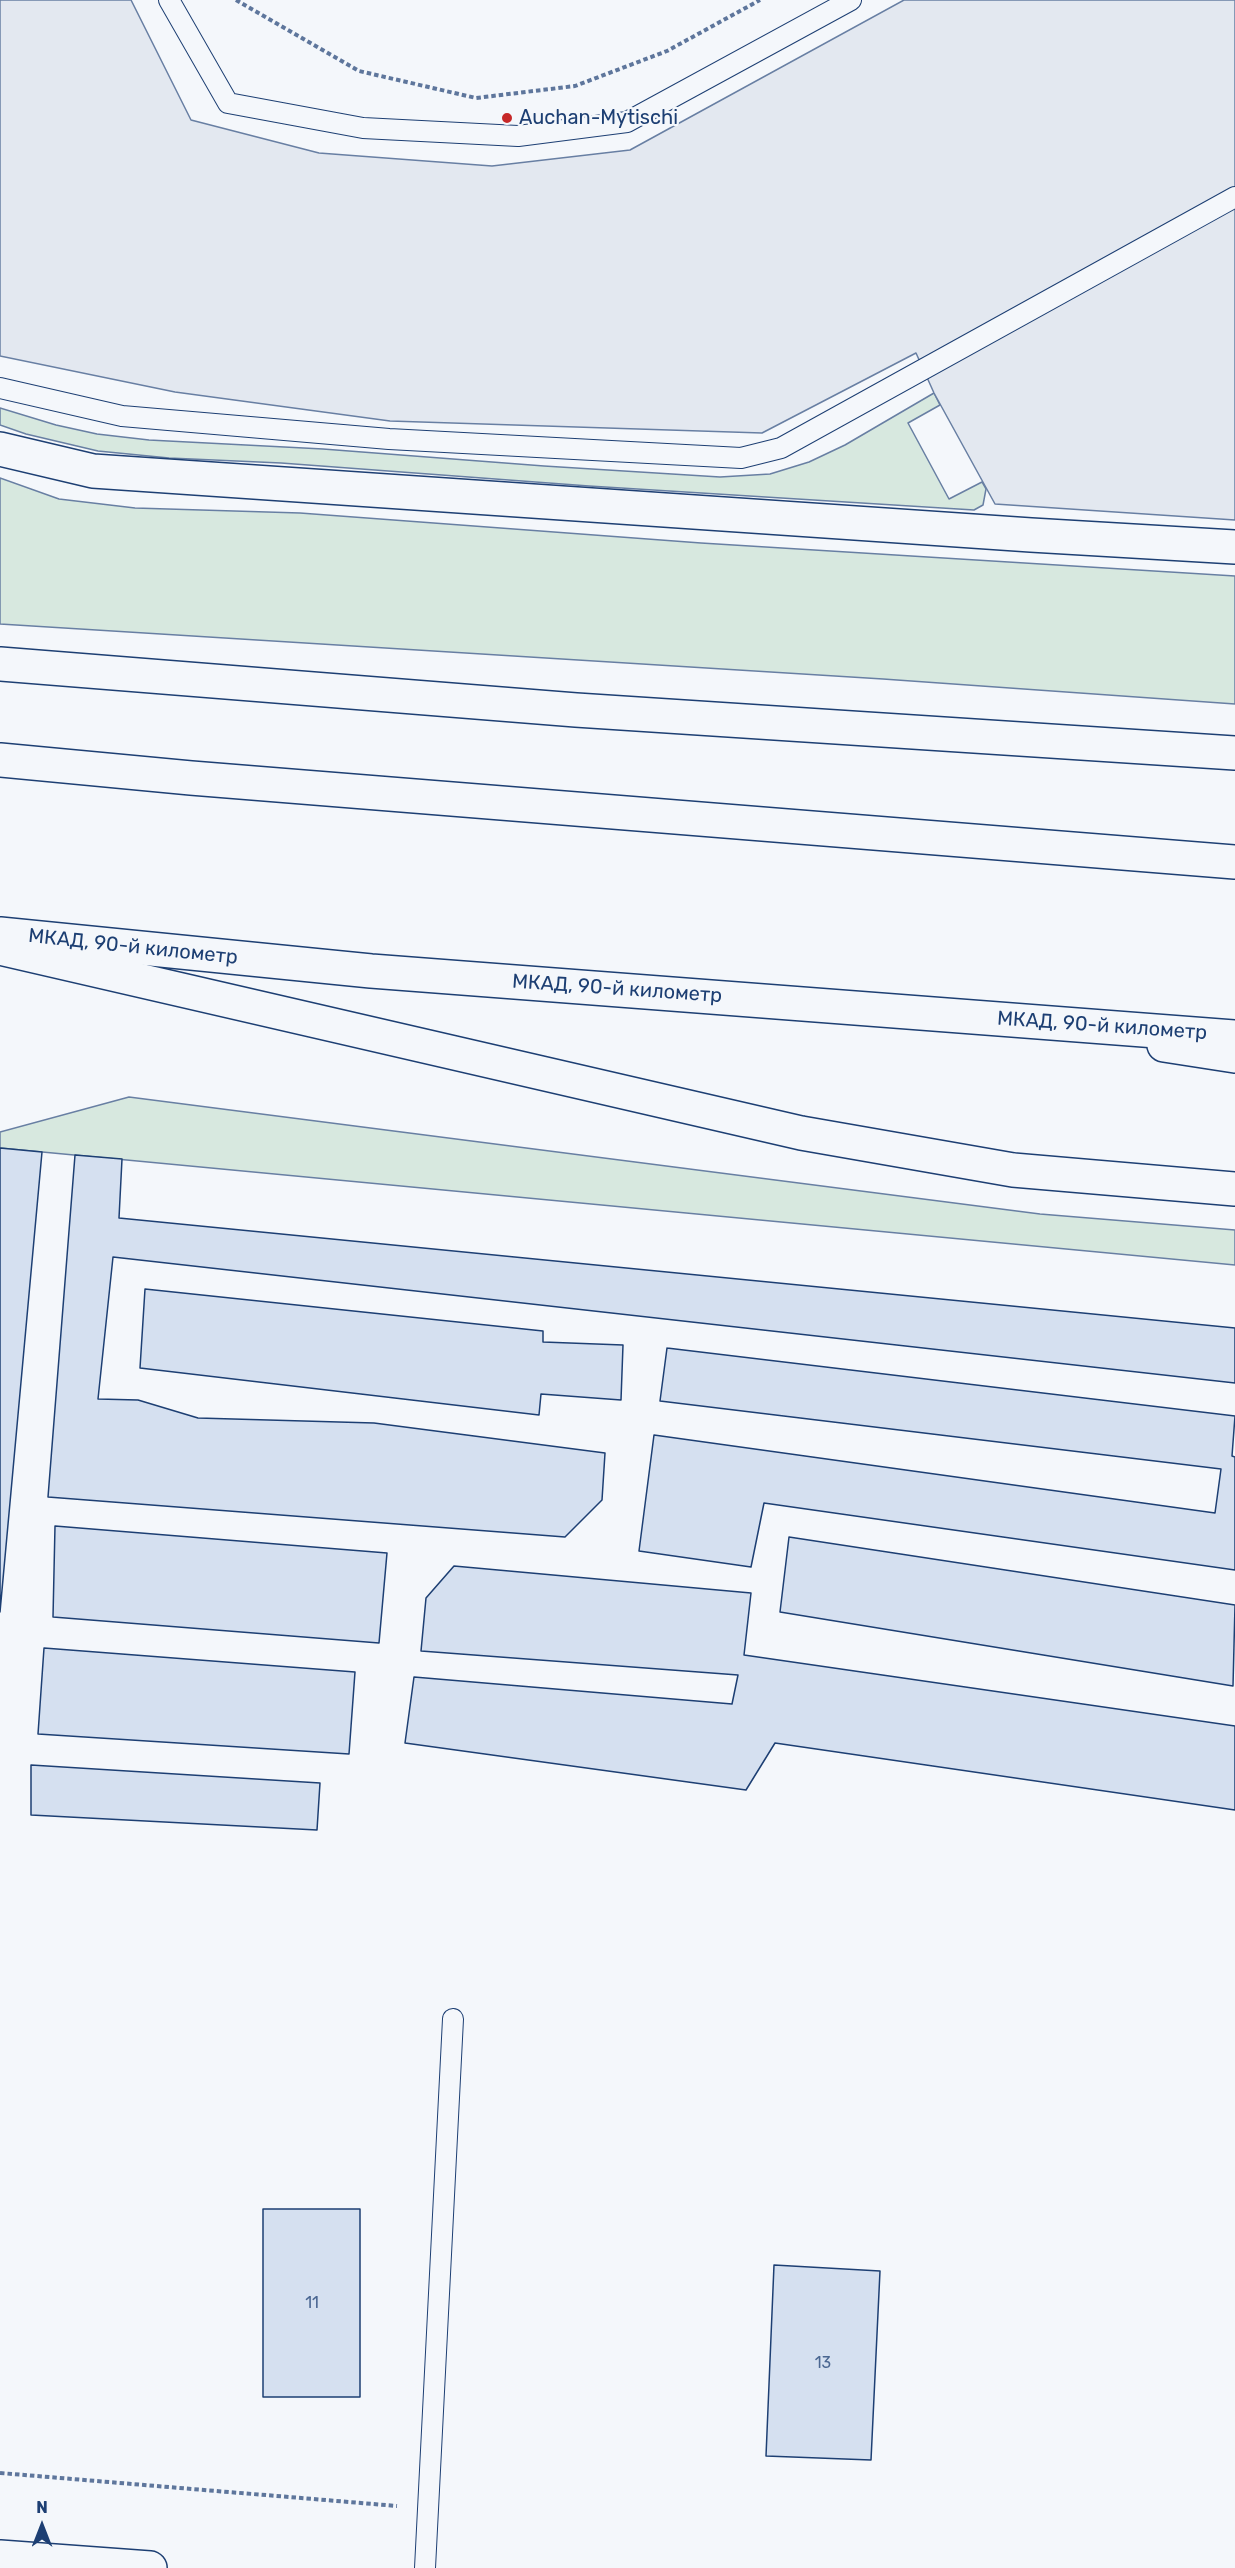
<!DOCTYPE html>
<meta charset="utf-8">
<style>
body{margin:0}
#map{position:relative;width:1235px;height:2568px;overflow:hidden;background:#f4f7fb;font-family:Rubik,sans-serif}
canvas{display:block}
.north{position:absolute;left:12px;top:2496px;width:60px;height:60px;-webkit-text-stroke:4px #f4f7fb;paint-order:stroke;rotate:0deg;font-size:16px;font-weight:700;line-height:24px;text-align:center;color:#1d3f73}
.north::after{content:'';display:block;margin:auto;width:21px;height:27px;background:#1d3f73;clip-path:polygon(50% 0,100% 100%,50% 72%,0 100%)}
</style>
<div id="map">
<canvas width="1235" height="2568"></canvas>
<div class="north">N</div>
</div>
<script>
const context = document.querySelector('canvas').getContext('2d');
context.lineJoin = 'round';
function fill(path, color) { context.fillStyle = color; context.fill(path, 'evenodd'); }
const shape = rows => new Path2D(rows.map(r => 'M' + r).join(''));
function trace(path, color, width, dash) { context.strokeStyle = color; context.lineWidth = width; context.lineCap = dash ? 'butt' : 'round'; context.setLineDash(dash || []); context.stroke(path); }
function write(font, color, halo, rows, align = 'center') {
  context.font = font + ' Rubik,sans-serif'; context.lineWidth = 4.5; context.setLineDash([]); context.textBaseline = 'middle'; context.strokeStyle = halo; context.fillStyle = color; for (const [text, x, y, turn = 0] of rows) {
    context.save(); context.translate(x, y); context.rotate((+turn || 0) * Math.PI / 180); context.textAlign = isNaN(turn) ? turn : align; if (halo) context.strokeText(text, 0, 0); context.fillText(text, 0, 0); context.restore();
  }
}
const green = shape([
 [934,393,940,405,908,423,949,499,982,482,986,489,983,505,974,510,589,486,281,463,169,458,98,451,26,434,0,425,0,408,56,425,97,434,149,440,323,449,544,466,720,477,770,474,809,462,845,445,934,393],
 [0,478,59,499,135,508,300,513,701,543,1235,576,1235,704,883,679,0,624,0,478],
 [129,1097,1040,1214,1235,1230,1235,1265,0,1148,0,1132,129,1097]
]);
const parking = shape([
 [0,0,131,0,191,120,319,153,492,166,630,150,904,0,1235,0,1235,520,995,504,934,393,916,353,762,433,390,421,175,392,0,356,0,0]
]);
const building = shape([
 [0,1148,42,1152,0,1612,0,1148],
 [75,1155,122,1159,119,1218,1235,1328,1235,1383,113,1257,98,1399,138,1400,198,1418,374,1423,605,1453,602,1500,565,1537,48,1497,75,1155],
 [145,1289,543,1331,543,1342,623,1345,621,1400,541,1394,539,1415,140,1368,145,1289],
 [667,1348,1235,1416,1232,1456,1235,1457,1235,1570,764,1503,751,1567,639,1551,654,1435,1215,1513,1221,1469,660,1401,667,1348],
 [55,1526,387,1553,379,1643,53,1617,55,1526],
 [789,1537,1235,1605,1233,1686,780,1612,789,1537],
 [454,1566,751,1593,744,1655,1235,1726,1235,1810,775,1743,746,1790,405,1743,414,1677,732,1704,738,1675,421,1651,426,1598,454,1566],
 [44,1648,355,1672,349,1754,38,1734,44,1648],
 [31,1765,320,1783,317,1830,31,1815,31,1765],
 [263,2209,360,2209,360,2397,263,2397,263,2209],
 [774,2265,880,2271,871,2460,766,2456,774,2265]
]);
const path = shape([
 [236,0,359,71,476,98,575,86,667,51,760,0],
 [0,2473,397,2506]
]);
const lane = shape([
 [169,0,228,103,363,128,518,136,627,122,851,0],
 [0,388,122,416,389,439,741,458,781,448,1235,197],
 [425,2568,453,2019]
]);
const street = shape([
 [0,449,93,471,1031,535,1235,547]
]);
const secondary = shape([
 [0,664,576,710,1235,753],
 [0,948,801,1133,1013,1170,1235,1189],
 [1164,1045,1235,1056],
 [0,2557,150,2568]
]);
const highway = shape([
 [0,760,191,778,1235,862],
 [0,934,371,971,1235,1037]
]);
const markers = [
 [507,118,6,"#c62828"]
];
const numberNames = [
 ["11",312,2303],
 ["13",823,2363]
];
const poiNames = [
 ["Auchan-Mytischi",519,118]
];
const streetNames = [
 ["МКАД, 90-й километр",133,947,6],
 ["МКАД, 90-й километр",617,989,4],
 ["МКАД, 90-й километр",1102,1026,4]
];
fill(green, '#d7e8df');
trace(green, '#687fa3', 1.5);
fill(parking, '#e3e8f0');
trace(parking, '#687fa3', 1.5);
fill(building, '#d5e0f0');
trace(building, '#1d3f73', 1.5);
trace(lane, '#1d3f73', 22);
trace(street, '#1d3f73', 36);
trace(secondary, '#1d3f73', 36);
trace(highway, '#1d3f73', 36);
trace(path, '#5e769c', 4, [4.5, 3]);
trace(lane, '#f4f7fb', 20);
trace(street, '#f4f7fb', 33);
trace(secondary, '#f4f7fb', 33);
trace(highway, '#f4f7fb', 33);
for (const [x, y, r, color] of markers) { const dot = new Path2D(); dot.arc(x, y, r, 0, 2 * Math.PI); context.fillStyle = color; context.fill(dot); trace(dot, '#f4f7fb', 2); }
write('16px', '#4b6792', null, numberNames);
write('20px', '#1d3f73', '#f4f7fb', poiNames, 'left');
write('20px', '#1d3f73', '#f4f7fb', streetNames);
</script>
